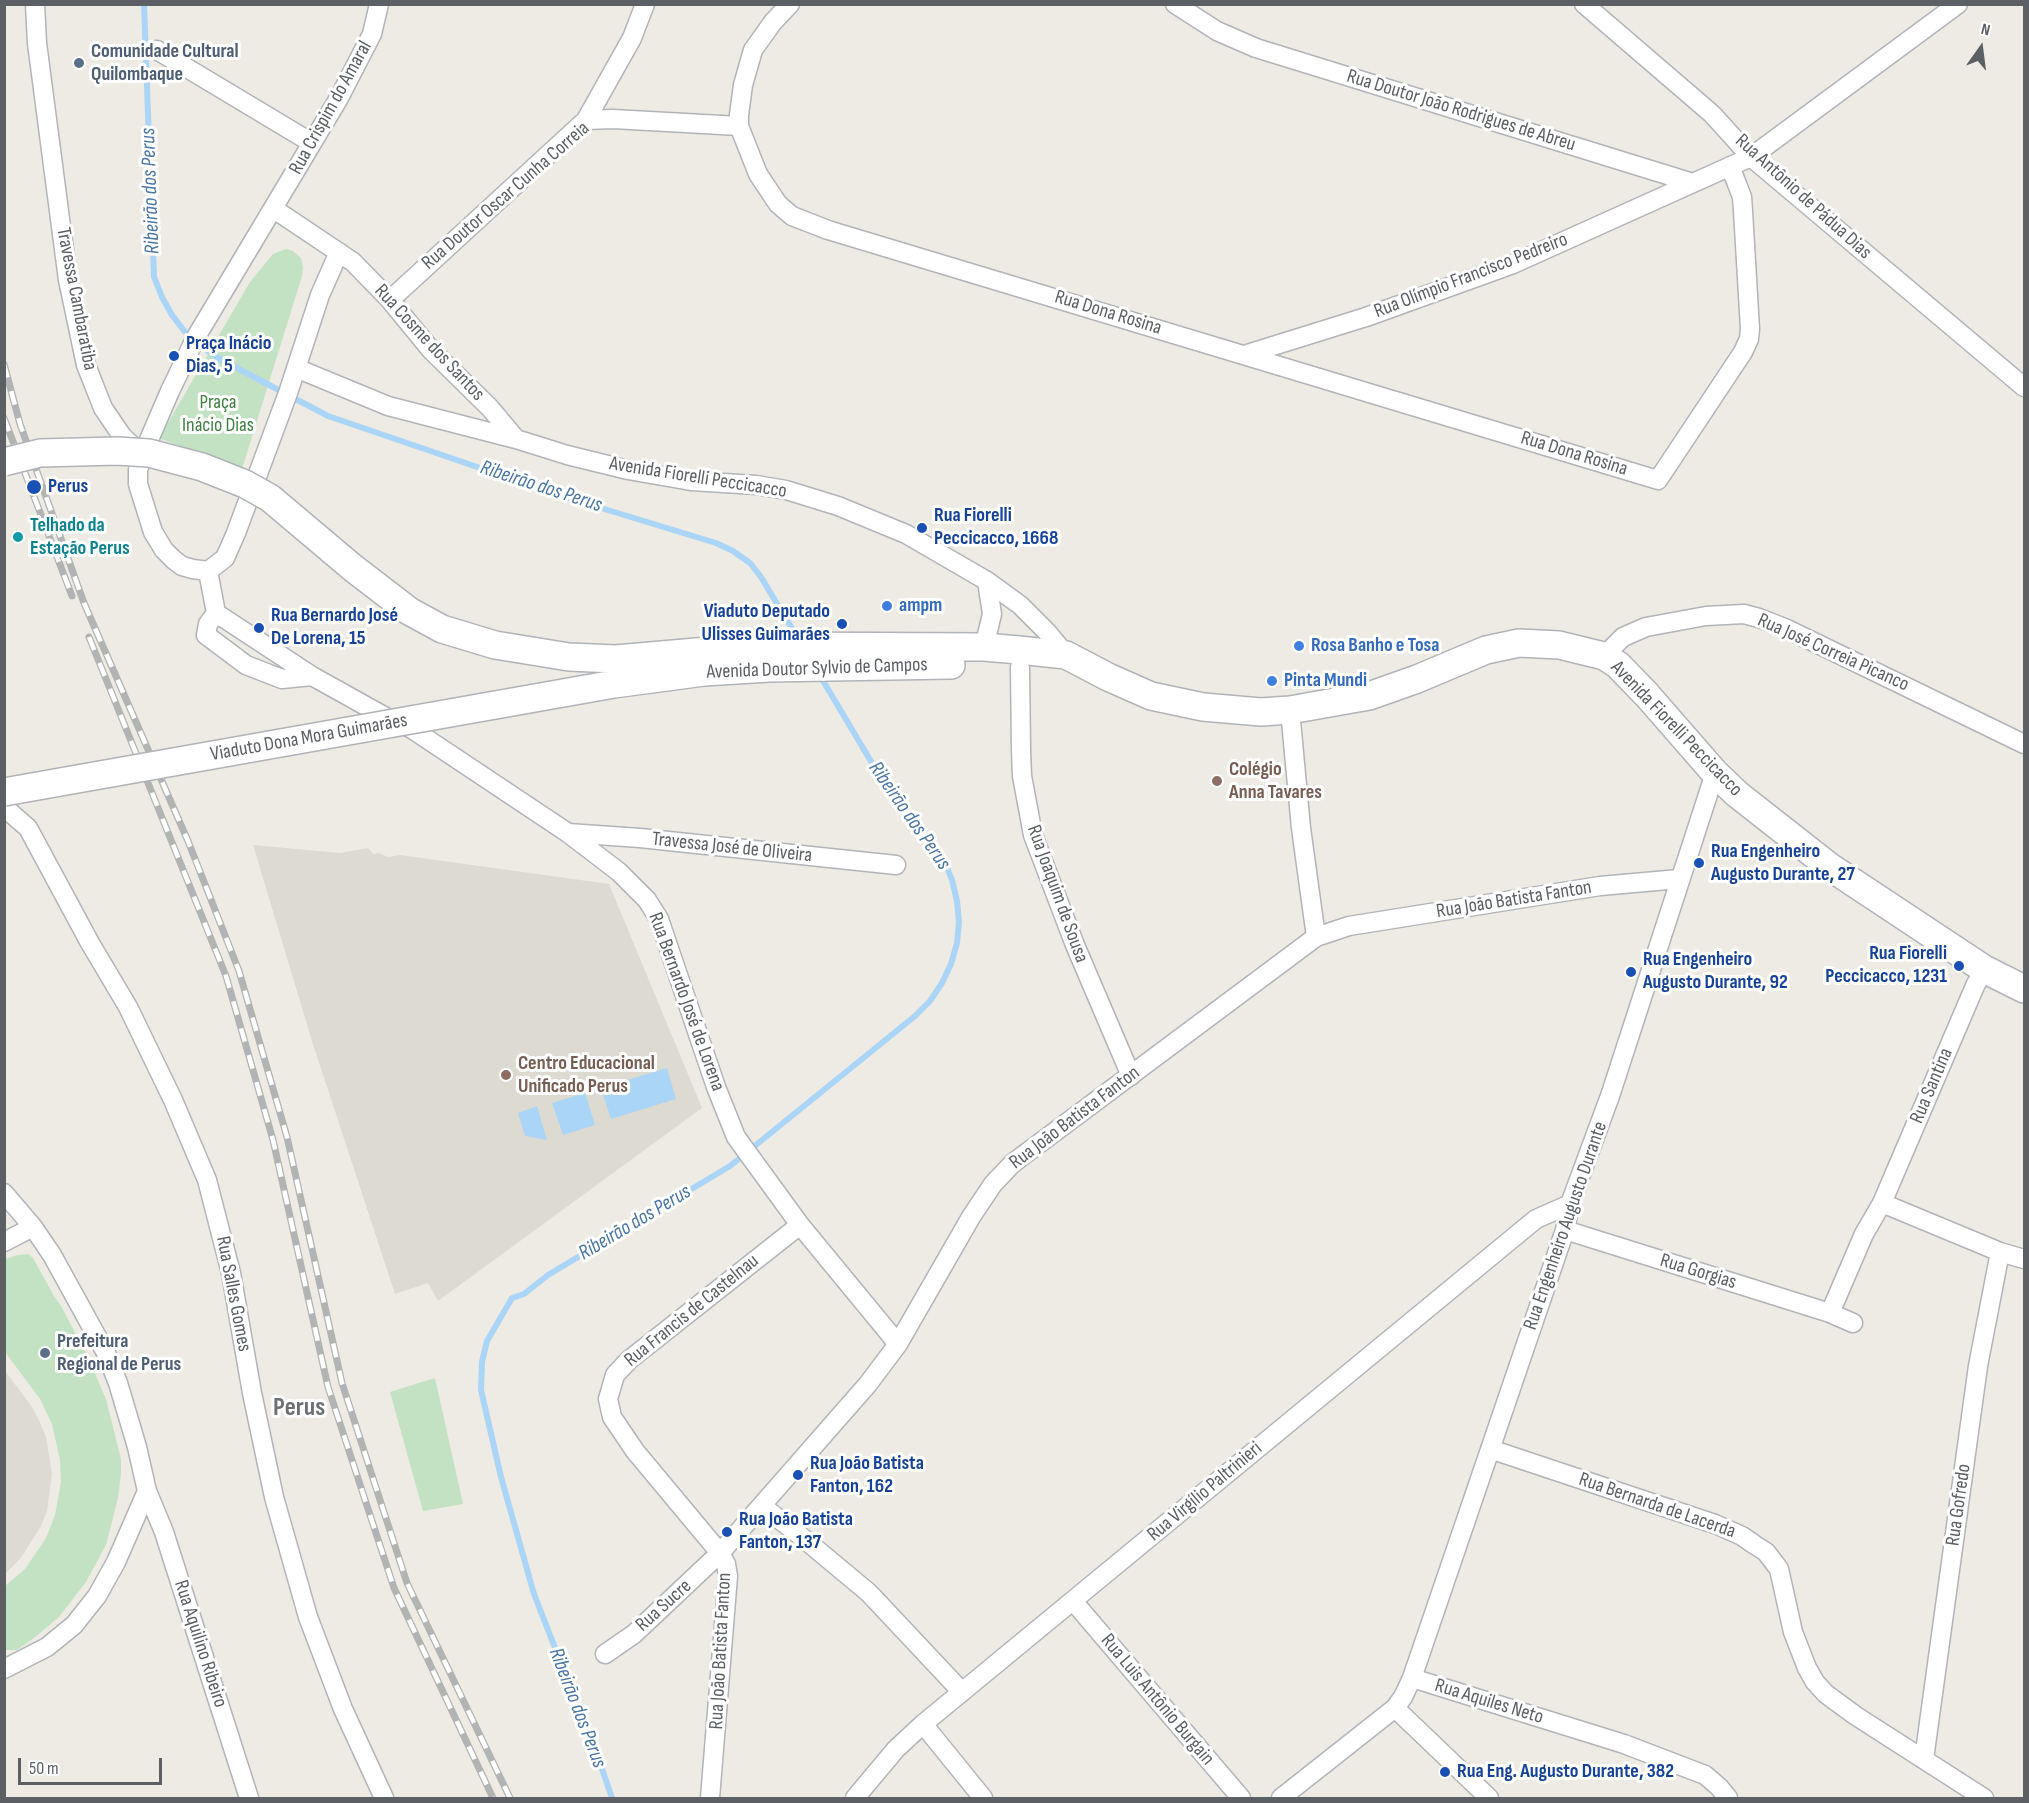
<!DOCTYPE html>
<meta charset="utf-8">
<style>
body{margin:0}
#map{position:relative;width:2029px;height:1803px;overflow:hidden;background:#edebe4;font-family:"Sofia Sans Condensed",sans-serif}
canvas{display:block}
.frame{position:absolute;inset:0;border:6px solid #5c5f63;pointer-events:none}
.north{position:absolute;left:1951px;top:18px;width:60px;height:60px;-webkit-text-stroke:4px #fff;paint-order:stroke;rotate:14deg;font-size:16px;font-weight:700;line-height:24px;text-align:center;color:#5c5f63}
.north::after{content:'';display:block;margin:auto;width:21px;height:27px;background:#5c5f63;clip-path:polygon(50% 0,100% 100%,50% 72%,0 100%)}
.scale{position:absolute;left:18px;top:1758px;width:144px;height:27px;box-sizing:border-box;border:3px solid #5c5f63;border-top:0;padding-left:8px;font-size:18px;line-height:21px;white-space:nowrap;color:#5c5f63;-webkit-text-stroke:4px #fff;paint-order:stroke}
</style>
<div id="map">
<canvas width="2029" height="1803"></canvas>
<div class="frame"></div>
<div class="north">N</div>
<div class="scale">50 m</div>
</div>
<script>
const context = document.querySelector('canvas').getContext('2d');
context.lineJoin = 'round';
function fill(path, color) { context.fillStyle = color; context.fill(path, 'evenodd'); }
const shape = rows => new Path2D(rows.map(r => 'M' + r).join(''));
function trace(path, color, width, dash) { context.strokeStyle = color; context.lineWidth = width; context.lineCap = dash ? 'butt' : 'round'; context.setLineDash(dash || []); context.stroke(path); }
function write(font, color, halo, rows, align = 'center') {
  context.font = font + ' "Sofia Sans Condensed",sans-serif'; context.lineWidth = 6; context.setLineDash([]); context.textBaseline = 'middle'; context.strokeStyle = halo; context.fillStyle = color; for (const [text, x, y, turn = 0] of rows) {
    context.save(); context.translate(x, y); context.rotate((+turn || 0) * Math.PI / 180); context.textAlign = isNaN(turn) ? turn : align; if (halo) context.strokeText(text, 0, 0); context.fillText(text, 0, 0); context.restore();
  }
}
const education = shape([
 [253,845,340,853,368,848,373,854,379,853,388,857,400,855,609,884,702,1108,438,1301,428,1283,395,1294,312,1041],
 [5,1371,30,1404,39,1420,46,1437,52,1474,47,1511,40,1528,20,1559,5,1574]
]);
const green = shape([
 [286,249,293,251,301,258,303,267,302,276,242,469,159,438,250,282,273,254],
 [28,1254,33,1258,54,1296,61,1306,87,1355,106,1399,121,1459,121,1474,118,1498,106,1545,86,1582,59,1617,34,1638,17,1650,4,1650,5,1586,25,1569,46,1538,55,1515,61,1482,60,1460,52,1424,40,1399,5,1352,5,1259,18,1255],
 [435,1378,463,1504,423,1511,390,1392]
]);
const water = shape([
 [667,1068,676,1099,611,1119,601,1088],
 [585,1093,595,1125,563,1135,552,1103],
 [537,1106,547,1140,525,1136,518,1113]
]);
const stream = shape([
 [144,4,154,277,162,297,172,315,185,332,201,346,218,358,328,416,565,497,716,543,733,551,750,563,761,577,797,637],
 [612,1798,600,1763,534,1594,501,1477,481,1390,482,1362,487,1341,512,1298,524,1294,548,1275,730,1166,915,1016,930,1001,942,983,951,964,957,943,959,922,957,901,952,880,944,860,932,842,888,790,819,674]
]);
const minor = shape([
 [35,4,37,43,68,280,86,365,103,408,122,436,142,455],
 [790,4,773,22,753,50,743,85,739,115,739,126,758,174,778,204,792,216,828,230,1658,480,1743,352,1749,339,1750,329,1743,211,1742,197,1730,166],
 [1175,4,1217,31,1256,48,1693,183,1751,157,1958,4],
 [1584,4,1712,114,1751,157,2024,387],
 [157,50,312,143],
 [586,120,632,38,645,4],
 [274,209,353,262,390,300,431,350,490,408,516,439],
 [390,300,586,120,613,119,739,126],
 [1244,355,1366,317,1513,264,1693,183],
 [296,368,388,406,516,439,567,455,628,470,691,481,756,485,786,490,838,506,906,534,987,581,1020,605,1047,632,1066,655],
 [208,571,216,613,312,676,391,720,398,722,412,729,568,833,619,872,647,900,659,919,716,1087,736,1137,800,1225,898,1344],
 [208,571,193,569,182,566,174,560,164,550,153,532,138,484,138,470,142,456,170,391,196,337,339,98,372,34,379,4],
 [208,571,225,558,236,533,288,393,320,295,339,252],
 [216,613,208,624,206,635,246,665,282,679,312,676],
 [984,647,992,614,987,581],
 [1604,656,1623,637,1646,627,1706,616,1744,614,1759,618,1787,629,2024,744],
 [1020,667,1021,751,1022,776,1033,835,1075,945,1131,1076],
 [1290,710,1301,828,1316,937],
 [4,807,28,828,90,943,128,1007,173,1100,207,1180,231,1273,252,1393,274,1497,308,1617,343,1709,384,1798],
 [568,833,640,838,896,865],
 [4,1193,33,1227,52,1255,106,1353,118,1383,137,1447,147,1491,164,1532,249,1798],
 [1882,1203,2000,1252,2024,1259],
 [1565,1230,1830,1313,1853,1323],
 [4,1242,33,1227],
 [1830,1313,1864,1234,1882,1203,1975,986,1984,969],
 [1490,1449,1715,1524,1742,1536,1755,1545,1766,1552,1779,1569,1793,1632,1807,1668,1815,1682,1826,1694,1856,1716,1984,1798],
 [762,1506,797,1533,869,1593,962,1692],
 [1073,1601,1241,1798],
 [605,1654,634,1634,720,1553,635,1451,612,1417,608,1399,615,1375,629,1360,800,1225],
 [4,1669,47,1647,74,1625,97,1596,116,1562,147,1491],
 [1412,1678,1565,1230,1570,1204,1610,1096,1715,773],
 [1395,1708,1489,1798],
 [923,1724,983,1798],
 [1924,1759,1978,1366,2000,1252],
 [710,1798,728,1576,726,1564,720,1553,868,1384,898,1344,971,1217,993,1184,1013,1163,1316,937,1349,926,1600,886,1679,879],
 [855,1798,896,1749,923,1724,1536,1219,1570,1204],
 [1281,1798,1395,1708,1403,1697,1412,1678,1624,1744,1705,1775,1719,1787,1728,1798]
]);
const secondary = shape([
 [616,659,765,646,984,647,1019,650,1066,655,1108,677,1151,696,1203,707,1261,712,1290,710,1369,696,1417,679,1486,650,1519,643,1559,645,1604,656,1618,665,1647,695,1715,773,1737,794,1830,867,1984,969,2024,989],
 [614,684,704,672,769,668,951,665]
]);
const rail = shape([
 [4,364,20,424,84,603,188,841,239,971,287,1137,342,1383,407,1583,510,1798],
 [4,418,72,596],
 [89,637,226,976,273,1140,328,1387,394,1588,493,1798]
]);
const secondaryBridge = shape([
 [4,462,40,453,117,451,149,453,202,467,245,484,270,498,353,568,409,611,442,629,495,645,569,657,616,659],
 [4,792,614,684]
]);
const markers = [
 [79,63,6,"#5c6f8a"],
 [174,356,6,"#1a4fb4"],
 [34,487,8,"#1a4fb4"],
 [922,528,6,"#1a4fb4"],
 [18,537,6,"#0f9aa8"],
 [887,606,6,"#3f7fe0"],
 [842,624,6,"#1a4fb4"],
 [259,628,6,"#1a4fb4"],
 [1299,646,6,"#3f7fe0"],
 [1272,681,6,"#3f7fe0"],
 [1217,781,6,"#8d6e63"],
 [1699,863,6,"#1a4fb4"],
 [1959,966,6,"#1a4fb4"],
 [1631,972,6,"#1a4fb4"],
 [506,1075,6,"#8d6e63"],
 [45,1353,6,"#5c6f8a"],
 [798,1475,6,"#1a4fb4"],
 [727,1532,6,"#1a4fb4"],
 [1445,1772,6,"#1a4fb4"]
];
const serviceNames = [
 ["Comunidade Cultural",91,52],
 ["Quilombaque",91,75],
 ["Prefeitura",57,1342],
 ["Regional de Perus",57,1365]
];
const streetNames = [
 ["Rua Crispim do Amaral",331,108,-61],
 ["Rua Doutor João Rodrigues de Abreu",1461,111,17],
 ["Rua Doutor Oscar Cunha Correia",506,196,-41],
 ["Rua Antônio de Pádua Dias",1803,197,42],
 ["Rua Olímpio Francisco Pedreiro",1471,276,-21],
 ["Travessa Cambaratiba",76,299,79],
 ["Rua Dona Rosina",1108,313,17],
 ["Rua Cosme dos Santos",429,343,47],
 ["Rua Dona Rosina",1574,454,17],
 ["Avenida Fiorelli Peccicacco",698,478,9],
 ["Rua José Correia Picanco",1833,653,24],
 ["Avenida Doutor Sylvio de Campos",817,669,-2],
 ["Avenida Fiorelli Peccicacco",1676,729,46],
 ["Viaduto Dona Mora Guimarães",309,738,-10],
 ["Travessa José de Oliveira",732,848,6],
 ["Rua Joaquim de Sousa",1057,894,70],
 ["Rua João Batista Fanton",1514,900,-9],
 ["Rua Bernardo José de Lorena",686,1002,70],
 ["Rua Santina",1932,1086,-67],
 ["Rua João Batista Fanton",1075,1118,-37],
 ["Rua Engenheiro Augusto Durante",1566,1226,-71],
 ["Rua Gorgias",1698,1272,17],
 ["Rua Salles Gomes",233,1294,79],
 ["Rua Francis de Castelnau",692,1311,-39],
 ["Rua Virgílio Paltrinieri",1205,1492,-40],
 ["Rua Gofredo",1959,1505,-82],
 ["Rua Bernarda de Lacerda",1657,1506,19],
 ["Rua Sucre",664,1606,-42],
 ["Rua Aquilino Ribeiro",200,1644,72],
 ["Rua João Batista Fanton",721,1651,-87],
 ["Rua Luis Antônio Burgain",1157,1700,50],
 ["Rua Aquiles Neto",1489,1702,17]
];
const transitNames = [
 ["Praça Inácio",186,344],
 ["Dias, 5",186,367],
 ["Perus",48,487],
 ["Rua Fiorelli",934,516],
 ["Peccicacco, 1668",934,539],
 ["Viaduto Deputado",830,612,"right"],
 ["Ulisses Guimarães",830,635,"right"],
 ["Rua Bernardo José",271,616],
 ["De Lorena, 15",271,639],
 ["Rua Engenheiro",1711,852],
 ["Augusto Durante, 27",1711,875],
 ["Rua Fiorelli",1947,954,"right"],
 ["Peccicacco, 1231",1947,977,"right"],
 ["Rua Engenheiro",1643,960],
 ["Augusto Durante, 92",1643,983],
 ["Rua João Batista",810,1464],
 ["Fanton, 162",810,1487],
 ["Rua João Batista",739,1520],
 ["Fanton, 137",739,1543],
 ["Rua Eng. Augusto Durante, 382",1457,1772]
];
const parkNames = [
 ["Praça",218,403],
 ["Inácio Dias",218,426]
];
const cultureNames = [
 ["Telhado da",30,526],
 ["Estação Perus",30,549]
];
const shopNames = [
 ["ampm",899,606],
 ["Rosa Banho e Tosa",1311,646],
 ["Pinta Mundi",1284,681]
];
const educationNames = [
 ["Colégio",1229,770],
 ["Anna Tavares",1229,793],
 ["Centro Educacional",518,1064],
 ["Unificado Perus",518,1087]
];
const waterNames = [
 ["Ribeirão dos Perus",151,191,-92],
 ["Ribeirão dos Perus",541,487,18],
 ["Ribeirão dos Perus",909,816,55],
 ["Ribeirão dos Perus",635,1223,-31],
 ["Ribeirão dos Perus",577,1708,69]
];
const districtNames = [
 ["Perus",299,1408]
];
fill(education, '#dddad2');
fill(green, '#c3e2c3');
fill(water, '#abd5f6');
trace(stream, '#abd5f6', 6);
trace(minor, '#b1b4b8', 21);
trace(secondary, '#b0b3b8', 30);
trace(minor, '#fff', 18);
trace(secondary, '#fff', 27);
trace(rail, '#b2b3b3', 7);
trace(rail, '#fff', 4.5, [14]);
trace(secondaryBridge, '#b0b3b8', 30, []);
trace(secondaryBridge, '#fff', 27);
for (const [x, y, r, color] of markers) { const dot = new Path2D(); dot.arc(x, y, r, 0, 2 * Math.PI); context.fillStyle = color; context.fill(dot); trace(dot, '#fff', 2); }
write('bold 20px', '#4e5e75', '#fff', serviceNames, 'left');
write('20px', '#5c5f63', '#fff', streetNames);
write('bold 20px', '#164399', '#fff', transitNames, 'left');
write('20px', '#3e8041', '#fff', parkNames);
write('bold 20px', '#0d838f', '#fff', cultureNames, 'left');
write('bold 20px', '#366cbe', '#fff', shopNames, 'left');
write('bold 20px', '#785e54', '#fff', educationNames, 'left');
write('italic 21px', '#4a76a6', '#fff', waterNames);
write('bold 26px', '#6d7175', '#fff', districtNames);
</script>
